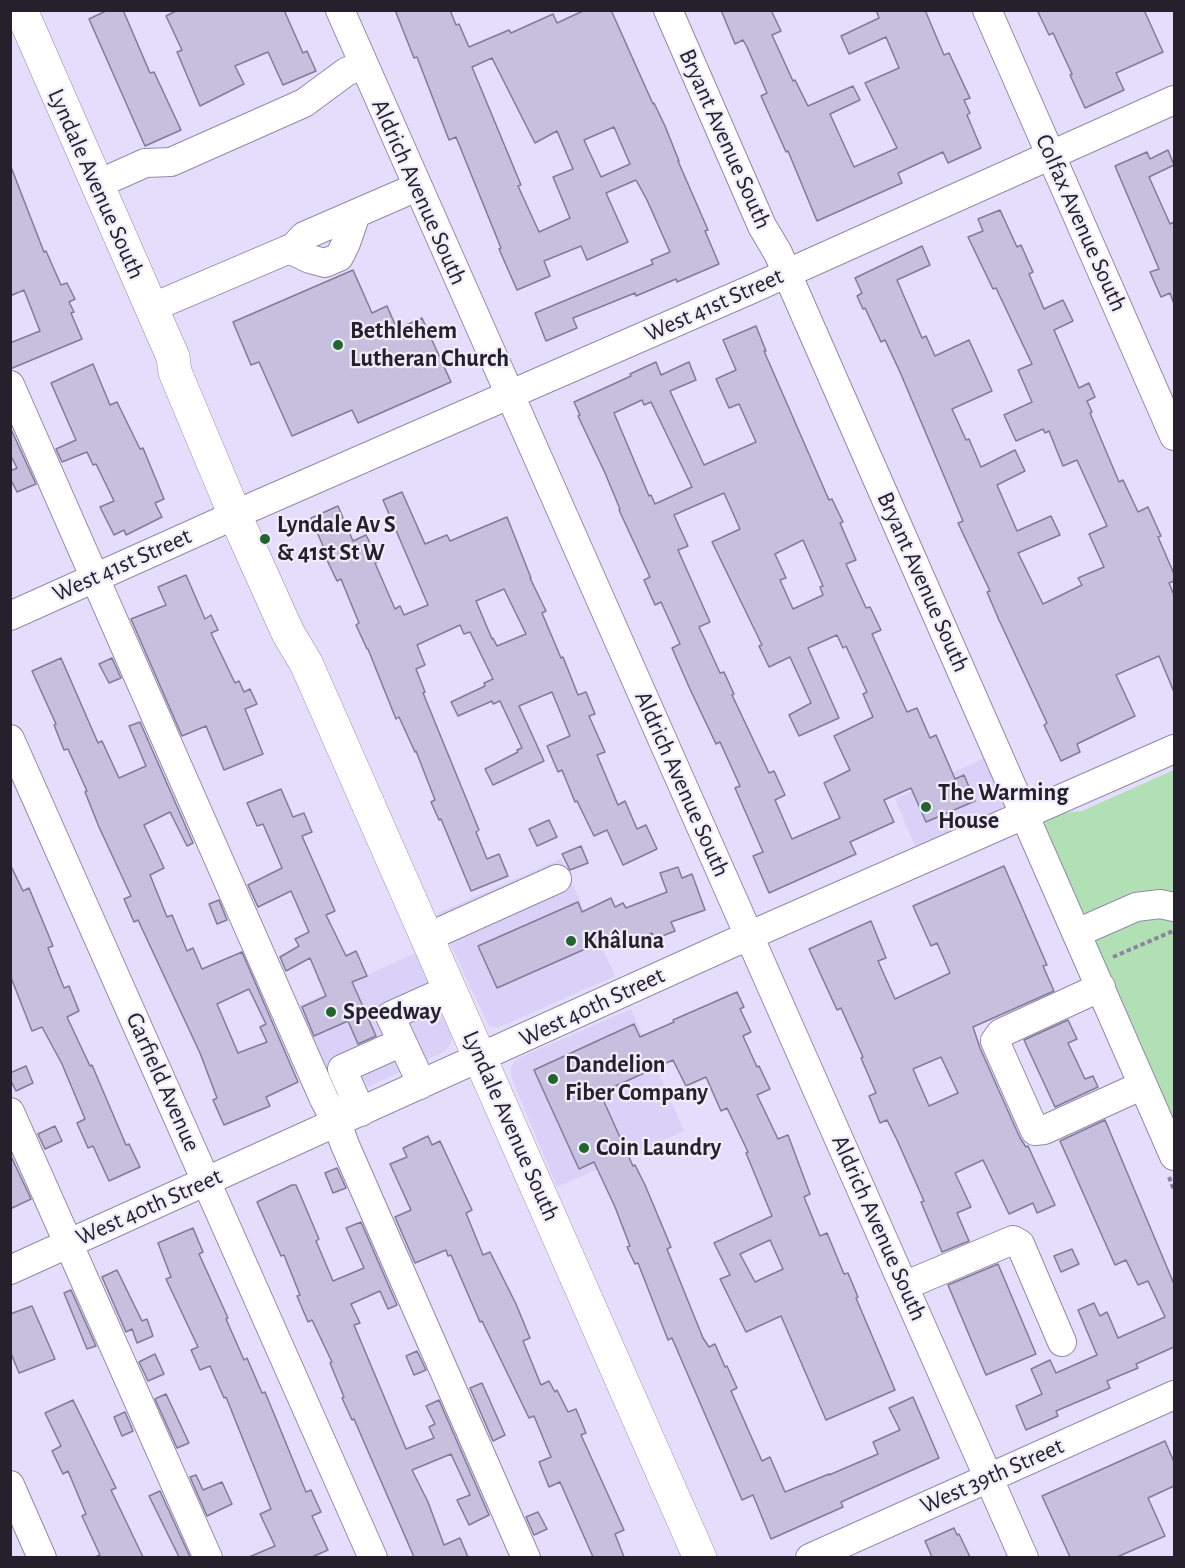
<!DOCTYPE html>
<meta charset="utf-8">
<style>
body{margin:0}
#map{position:relative;width:1185px;height:1568px;overflow:hidden;background:#e4ddfc;font-family:"Alegreya Sans",sans-serif}
canvas{display:block}
.frame{position:absolute;inset:0;border:12px solid #24212d;pointer-events:none}
</style>
<div id="map">
<canvas width="1185" height="1568"></canvas>
<div class="frame"></div>
</div>
<script>
const context = document.querySelector('canvas').getContext('2d');
context.lineJoin = 'round';
function fill(path, color) { context.fillStyle = color; context.fill(path, 'evenodd'); }
const shape = rows => new Path2D(rows.map(r => 'M' + r).join(''));
function trace(path, color, width, dash) { context.strokeStyle = color; context.lineWidth = width; context.lineCap = dash ? 'butt' : 'round'; context.setLineDash(dash || []); context.stroke(path); }
function write(font, color, halo, rows, align = 'center') {
  context.font = font + ' "Alegreya Sans",sans-serif'; context.lineWidth = 4.5; context.setLineDash([]); context.textBaseline = 'middle'; context.strokeStyle = halo; context.fillStyle = color; for (const [text, x, y, turn = 0] of rows) {
    context.save(); context.translate(x, y); context.rotate((+turn || 0) * Math.PI / 180); context.textAlign = isNaN(turn) ? turn : align; if (halo) context.strokeText(text, 0, 0); context.fillText(text, 0, 0); context.restore();
  }
}
const built = shape([
 [991,755,1010,807,978,827,958,828,915,846,895,799],
 [561,859,615,976,497,1028,489,1026,436,914],
 [416,953,452,1034,451,1043,445,1051,329,1105,285,1012],
 [631,1009,684,1131,557,1187,512,1079,511,1069,513,1063,519,1058]
]);
const green = shape([
 [1174,770,1174,1127,1043,826,1047,820,1064,813,1082,811]
]);
const building = shape([
 [108,10,123,10,150,73,154,72,181,130,145,146,89,19,108,10],
 [178,10,284,10,303,53,307,51,316,71,283,85,268,52,235,66,244,84,200,106,177,52,182,50,166,16,178,10],
 [395,10,450,10,456,25,459,24,469,47,509,30,511,33,553,14,557,23,585,10,611,10,653,104,654,103,665,126,679,161,678,161,708,230,705,231,719,264,677,282,676,279,636,296,635,293,573,318,577,328,546,341,535,313,653,264,651,260,670,252,647,200,636,180,606,193,628,242,587,260,581,246,544,261,550,276,517,290,499,249,501,248,456,137,449,140,417,57,414,58,395,10],
 [492,58,535,143,557,131,573,169,553,177,570,218,539,232,518,186,521,185,472,67,492,58],
 [614,127,630,164,601,177,584,140,614,127],
 [721,10,771,10,781,31,772,35,793,81,795,80,808,106,853,86,860,100,830,114,854,167,897,148,865,83,899,68,886,37,849,54,841,36,879,18,876,10,925,10,944,55,949,53,970,98,964,100,970,113,967,115,981,148,948,163,943,152,898,173,902,183,817,221,788,151,786,152,761,96,767,93,747,47,743,40,735,44,721,10],
 [1037,10,1144,10,1163,52,1116,73,1124,90,1085,108,1070,75,1072,74,1053,33,1049,35,1037,10],
 [1168,150,1174,165,1149,177,1170,224,1174,222,1174,304,1170,293,1161,297,1150,272,1159,269,1115,166,1147,152,1150,159,1168,150],
 [11,167,44,252,46,251,61,285,67,283,75,299,69,302,74,312,71,313,82,339,10,369,10,343,40,331,24,290,10,296,11,167],
 [1000,210,1017,247,1021,245,1033,272,1029,274,1044,309,1063,300,1073,321,1054,330,1079,388,1089,383,1095,397,1087,401,1092,412,1090,413,1119,482,1123,480,1138,512,1148,507,1161,536,1158,537,1174,574,1174,581,1169,583,1174,595,1174,692,1159,656,1116,675,1135,716,1077,744,1080,752,1061,761,1044,725,1047,723,999,620,987,592,990,591,958,523,963,521,900,372,885,340,881,342,865,308,863,309,857,296,862,293,855,278,922,246,930,265,897,280,922,338,926,336,935,356,969,340,992,391,952,409,966,440,969,439,981,467,1015,450,1025,471,997,485,1017,531,1051,516,1060,535,1018,553,1043,604,1082,585,1078,578,1104,567,1089,534,1107,526,1077,460,1063,466,1049,431,1045,433,1043,429,1016,441,1004,415,1032,402,1018,370,1032,364,996,288,993,289,968,237,983,231,978,219,1000,210],
 [353,270,372,313,387,306,397,329,422,318,451,382,358,423,352,410,292,436,259,362,251,365,233,322,353,270],
 [756,326,766,351,764,351,829,500,832,499,843,522,840,523,856,560,846,564,866,608,870,607,881,630,872,634,907,712,917,708,930,738,936,735,955,779,964,775,975,801,926,822,911,788,884,800,894,822,850,842,856,854,769,893,753,856,763,852,735,788,740,786,720,742,716,744,689,687,672,648,680,644,661,602,655,605,644,580,650,577,619,510,620,509,605,473,578,416,580,415,574,402,631,376,630,374,656,362,661,375,689,362,696,380,670,391,704,465,756,442,739,404,729,408,716,379,736,370,723,340,756,326],
 [642,400,644,405,651,402,692,487,655,504,651,495,649,496,614,413,642,400],
 [724,493,740,529,712,542,762,645,759,646,769,667,790,657,811,703,789,715,799,736,839,718,808,648,837,635,843,648,846,646,867,692,863,694,873,717,834,736,850,770,824,783,840,818,792,839,775,800,785,795,774,771,769,773,732,695,734,694,724,672,720,673,699,627,710,622,678,550,688,546,674,515,724,493],
 [803,540,823,586,820,587,823,595,793,609,780,580,786,578,775,554,803,540],
 [93,364,110,405,117,402,140,449,143,448,164,499,155,503,162,517,126,535,124,530,114,535,100,507,114,501,96,464,93,465,87,452,62,462,56,449,76,440,51,383,93,364],
 [10,427,36,484,17,492,10,478,10,471,17,468,10,454,10,427],
 [402,492,425,544,447,535,450,541,507,517,531,578,530,578,546,611,542,613,561,658,563,657,578,695,586,692,595,714,589,716,605,752,597,755,618,805,625,801,637,829,646,825,657,849,623,865,607,830,594,836,577,801,575,802,562,770,558,772,547,746,570,736,552,692,519,706,544,761,493,785,485,769,518,752,517,750,522,748,500,701,493,704,492,701,458,716,451,702,485,686,484,683,493,679,470,632,464,634,460,625,417,645,425,665,416,669,425,692,423,693,479,830,476,832,487,859,499,854,508,876,471,891,441,819,439,820,431,802,435,800,416,751,415,752,399,717,396,719,368,649,367,649,356,625,359,623,341,579,337,581,324,554,326,553,311,518,338,506,353,541,366,535,379,561,375,563,395,609,400,606,404,615,428,605,383,500,402,492],
 [504,589,526,634,497,646,493,638,492,639,476,601,504,589],
 [186,575,205,619,211,615,218,630,211,633,235,683,239,681,244,692,250,689,257,704,245,709,263,754,224,770,206,726,182,736,131,619,166,605,158,587,186,575],
 [61,658,98,743,102,741,119,778,146,766,129,726,140,722,193,843,187,846,170,812,144,825,164,868,150,875,167,917,172,915,187,951,193,948,202,969,242,952,298,1082,266,1097,270,1106,224,1125,213,1100,217,1098,200,1053,138,920,134,922,124,899,131,896,99,827,85,792,87,791,68,749,64,750,54,725,56,724,32,671,61,658],
 [249,989,266,1024,260,1027,267,1042,238,1053,217,1004,249,989],
 [112,658,121,678,109,683,99,664,112,658],
 [281,789,293,817,304,813,312,832,302,836,335,911,326,915,346,956,356,951,367,976,352,982,376,1036,358,1044,348,1021,314,1036,302,1007,326,996,310,958,286,971,280,957,299,946,295,939,309,932,291,891,258,907,248,885,282,868,263,824,257,826,247,803,281,789],
 [549,820,557,837,537,846,529,829,549,820],
 [581,846,588,863,570,870,562,854,581,846],
 [10,864,23,891,29,888,53,946,48,948,64,988,69,986,79,1011,67,1017,90,1066,92,1065,126,1145,129,1144,140,1167,109,1181,93,1146,88,1148,77,1123,85,1119,62,1064,42,1027,32,1031,10,975,10,864],
 [1004,866,1047,965,1043,966,1054,991,973,1027,980,1048,1020,1138,1026,1147,1028,1146,1055,1205,1037,1213,1033,1203,1009,1214,983,1160,955,1173,971,1207,957,1213,969,1241,942,1252,921,1202,924,1201,897,1140,887,1120,880,1123,869,1096,876,1093,861,1058,863,1057,841,1008,837,1010,809,949,871,921,886,958,878,961,895,999,950,973,937,943,931,946,913,906,1004,866],
 [941,1057,958,1093,929,1106,913,1069,941,1057],
 [678,867,682,878,692,874,705,910,671,922,675,931,655,939,652,933,623,947,621,943,615,947,610,938,497,988,478,946,578,902,582,912,611,898,615,907,623,903,626,908,667,892,660,873,678,867],
 [219,900,227,920,217,924,209,904,219,900],
 [737,992,744,1007,740,1009,751,1032,743,1036,757,1067,759,1066,770,1089,757,1095,778,1139,788,1135,810,1194,804,1197,820,1236,827,1233,844,1274,848,1273,858,1297,856,1298,895,1390,826,1420,781,1316,746,1332,720,1279,730,1275,714,1243,772,1216,746,1153,748,1152,727,1108,721,1111,706,1077,686,1086,673,1060,600,1093,633,1166,635,1165,645,1185,671,1247,667,1249,703,1338,709,1347,715,1344,725,1367,727,1366,737,1388,731,1391,762,1461,770,1457,785,1492,829,1474,829,1475,878,1454,873,1442,900,1430,889,1408,913,1397,939,1458,841,1502,843,1507,771,1539,753,1495,742,1500,672,1338,668,1340,638,1263,635,1264,627,1247,630,1246,615,1207,594,1162,579,1169,534,1070,634,1024,640,1037,674,1022,673,1020,737,992],
 [770,1240,783,1269,755,1282,740,1254,770,1240],
 [1068,1020,1077,1039,1068,1043,1085,1079,1093,1076,1098,1087,1055,1107,1024,1040,1068,1020],
 [26,1066,33,1083,16,1091,10,1079,10,1073,26,1066],
 [1105,1120,1174,1284,1174,1347,1136,1364,1138,1368,1107,1381,1110,1388,1056,1411,1058,1416,1026,1430,1016,1406,1042,1394,1031,1369,1050,1360,1056,1373,1097,1355,1078,1310,1094,1303,1100,1316,1107,1312,1118,1338,1165,1317,1148,1281,1138,1285,1126,1260,1115,1265,1060,1141,1105,1120],
 [55,1126,62,1141,45,1149,38,1134,55,1126],
 [428,1136,432,1145,440,1141,472,1210,466,1213,483,1255,490,1252,516,1304,530,1338,523,1341,541,1385,549,1381,555,1392,557,1390,568,1412,576,1409,586,1433,581,1435,624,1530,615,1534,624,1557,593,1557,560,1482,549,1487,539,1462,551,1457,534,1416,529,1418,482,1321,480,1322,451,1255,448,1256,446,1250,415,1263,395,1217,411,1210,390,1164,407,1157,403,1148,428,1136],
 [10,1154,31,1199,10,1209,10,1154],
 [337,1168,346,1188,333,1193,325,1173,337,1168],
 [292,1185,296,1185,319,1239,316,1241,333,1281,364,1268,346,1228,361,1222,397,1305,388,1309,380,1291,351,1304,360,1323,354,1325,406,1449,434,1438,429,1427,435,1424,426,1406,439,1400,489,1515,469,1525,457,1500,470,1495,451,1454,412,1470,428,1502,444,1545,460,1538,468,1557,414,1557,354,1419,352,1420,342,1398,344,1397,330,1363,332,1362,312,1320,308,1322,297,1296,300,1295,284,1255,281,1256,257,1202,292,1185],
 [193,1228,203,1252,199,1254,228,1318,226,1319,244,1360,247,1358,262,1393,265,1392,306,1492,311,1490,321,1512,312,1516,328,1550,312,1557,249,1557,275,1546,260,1514,271,1509,226,1397,224,1398,210,1366,200,1370,191,1350,198,1347,166,1279,171,1277,158,1243,193,1228],
 [1072,1249,1079,1264,1061,1272,1054,1256,1072,1249],
 [998,1264,1036,1354,986,1375,948,1285,998,1264],
 [117,1270,142,1321,147,1319,153,1336,137,1343,132,1329,126,1332,102,1277,117,1270],
 [71,1290,96,1346,87,1349,64,1293,71,1290],
 [32,1306,55,1359,19,1373,10,1351,10,1314,32,1306],
 [417,1351,426,1370,414,1375,406,1356,417,1351],
 [155,1354,164,1374,148,1381,139,1362,155,1354],
 [482,1383,505,1435,493,1441,470,1388,482,1383],
 [166,1394,189,1443,177,1448,155,1399,166,1394],
 [73,1400,116,1488,111,1490,143,1557,95,1557,100,1555,82,1516,86,1514,68,1471,63,1474,52,1451,61,1446,45,1413,73,1400],
 [125,1412,133,1431,122,1436,114,1417,125,1412],
 [1165,1441,1174,1462,1174,1486,1148,1498,1165,1536,1117,1557,1070,1557,1042,1496,1165,1441],
 [196,1475,203,1490,222,1482,232,1504,207,1516,190,1477,196,1475],
 [160,1491,190,1557,179,1557,149,1496,160,1491],
 [538,1512,547,1529,534,1535,526,1517,538,1512],
 [954,1528,957,1535,959,1534,970,1557,932,1557,925,1541,954,1528]
]);
const path = shape([
 [1113,957,1173,931,1174,933],
 [1169,1177,1174,1190]
]);
const minor = shape([
 [340,10,1024,1558],
 [668,10,762,226,778,253,1174,1156],
 [987,10,1174,436],
 [96,185,145,163,171,162,304,103,346,72,363,64],
 [289,249,310,259,325,263,339,257,346,243,356,214],
 [151,308,294,247,304,236,417,187],
 [10,385,324,1099,337,1123,345,1145,526,1558],
 [252,507,752,289,1174,100],
 [10,616,235,515],
 [10,739,373,1558],
 [1077,933,1136,907,1160,904,1174,907],
 [428,937,557,879],
 [1101,987,1001,1033,995,1041,1035,1131,1044,1130,1143,1085],
 [420,1085,418,1076,390,1016,450,989],
 [10,1112,208,1558],
 [361,1112,342,1069,402,1042],
 [10,1270,728,945,1174,749],
 [904,1286,1013,1240,1020,1244,1062,1342],
 [10,1485,42,1558],
 [810,1558,1174,1395]
]);
const major = shape([
 [21,10,173,357,175,372,235,515,288,633,306,663,700,1558]
]);
const markers = [
 [338,345,6,"#22652f"],
 [265,539,6,"#22652f"],
 [926,807,6,"#22652f"],
 [571,941,6,"#22652f"],
 [331,1012,6,"#22652f"],
 [553,1079,6,"#22652f"],
 [584,1148,6,"#22652f"]
];
const streetNames = [
 ["Bryant Avenue South",725,139,66],
 ["Lyndale Avenue South",96,184,66],
 ["Aldrich Avenue South",419,192,66],
 ["Colfax Avenue South",1081,223,66],
 ["West 41st Street",714,305,-24],
 ["West 41st Street",122,565,-24],
 ["Bryant Avenue South",923,582,66],
 ["Aldrich Avenue South",682,784,66],
 ["West 40th Street",592,1007,-25],
 ["Garfield Avenue",163,1082,66],
 ["Lyndale Avenue South",511,1126,66],
 ["West 40th Street",149,1207,-24],
 ["Aldrich Avenue South",879,1228,66],
 ["West 39th Street",992,1476,-24]
];
const poiNames = [
 ["Bethlehem",350,331],
 ["Lutheran Church",350,359],
 ["Lyndale Av S",277,525],
 ["& 41st St W",277,553],
 ["The Warming",938,793],
 ["House",938,821],
 ["Khâluna",583,941],
 ["Speedway",343,1012],
 ["Dandelion",565,1065],
 ["Fiber Company",565,1093],
 ["Coin Laundry",596,1148]
];
fill(built, '#dad1f8');
fill(green, '#b0e0b4');
fill(building, '#c6bfde');
trace(building, '#827b97', 1.5);
trace(minor, '#918aa7', 30);
trace(major, '#918aa7', 34);
trace(path, '#8b869c', 4, [4.5, 3]);
trace(minor, '#fff', 28);
trace(major, '#fff', 33);
for (const [x, y, r, color] of markers) { const dot = new Path2D(); dot.arc(x, y, r, 0, 2 * Math.PI); context.fillStyle = color; context.fill(dot); trace(dot, '#f0edfa', 2); }
write('24px', '#24212d', '#f0edfa', streetNames);
write('bold 24px', '#24212d', '#f0edfa', poiNames, 'left');
</script>
